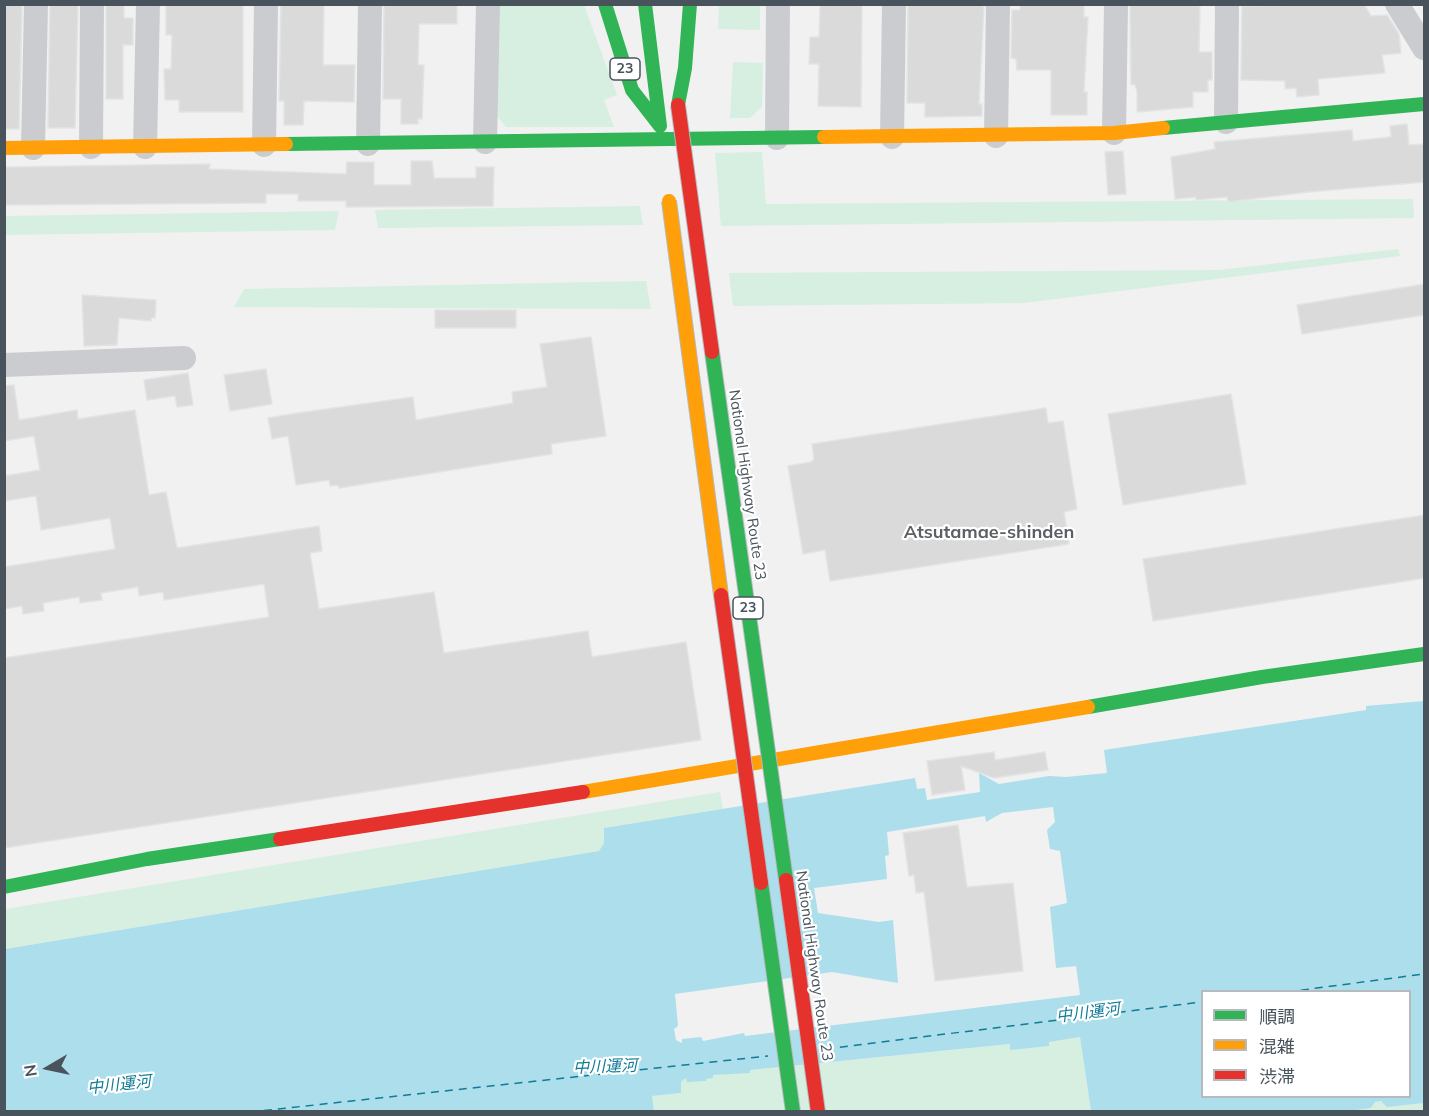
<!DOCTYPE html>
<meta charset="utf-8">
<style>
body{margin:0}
#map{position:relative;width:1429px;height:1116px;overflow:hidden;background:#f1f1f1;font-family:Mulish,"Noto Sans JP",sans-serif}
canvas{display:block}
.frame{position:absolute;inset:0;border:6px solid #48535c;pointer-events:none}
.legend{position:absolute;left:1201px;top:990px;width:210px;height:108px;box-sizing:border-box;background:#fff;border:2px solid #b6babe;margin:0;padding:8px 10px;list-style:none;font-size:18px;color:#48535c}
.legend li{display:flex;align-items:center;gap:12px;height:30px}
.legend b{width:30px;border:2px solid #b6babe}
.north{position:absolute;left:18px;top:1038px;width:60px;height:60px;-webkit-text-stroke:4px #fff;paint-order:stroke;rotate:261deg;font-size:16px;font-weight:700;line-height:24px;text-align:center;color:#48535c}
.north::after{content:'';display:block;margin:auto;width:21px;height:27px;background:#48535c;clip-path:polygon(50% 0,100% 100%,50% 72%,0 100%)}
</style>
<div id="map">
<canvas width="1429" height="1116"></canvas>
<div class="frame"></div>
<ul class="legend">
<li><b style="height:8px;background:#30b455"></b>順調</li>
<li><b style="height:8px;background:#ff9f0a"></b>混雑</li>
<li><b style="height:8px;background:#e5322d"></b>渋滞</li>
</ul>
<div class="north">N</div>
</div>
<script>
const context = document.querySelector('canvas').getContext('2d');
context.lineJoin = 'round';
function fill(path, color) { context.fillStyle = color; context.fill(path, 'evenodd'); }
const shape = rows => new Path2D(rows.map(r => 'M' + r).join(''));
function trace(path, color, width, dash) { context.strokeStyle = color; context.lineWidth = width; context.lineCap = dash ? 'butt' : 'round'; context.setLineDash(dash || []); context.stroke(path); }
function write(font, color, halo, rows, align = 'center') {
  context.font = font + ' Mulish,"Noto Sans JP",sans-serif'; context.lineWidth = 4.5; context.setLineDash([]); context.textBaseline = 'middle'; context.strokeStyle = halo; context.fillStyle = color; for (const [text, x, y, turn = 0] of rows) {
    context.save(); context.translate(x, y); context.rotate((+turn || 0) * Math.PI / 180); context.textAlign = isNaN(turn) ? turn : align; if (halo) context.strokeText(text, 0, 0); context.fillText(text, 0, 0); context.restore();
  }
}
const green = shape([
 [498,5,584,5,617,95,604,100,614,127,506,127,496,115],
 [719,5,760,5,760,30,718,29],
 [733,62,763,63,762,107,750,118,730,118],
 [762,152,766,204,1413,199,1414,218,721,226,715,153],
 [640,206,643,225,378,228,375,210],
 [339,211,335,230,5,235,5,216],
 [1398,249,1400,256,1024,303,733,306,729,273,1220,270],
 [646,281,651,309,234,307,244,289],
 [720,792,723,809,604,828,604,843,599,851,5,949,5,909],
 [1080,1037,1091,1111,654,1112,652,1096,681,1093,681,1082,687,1078,706,1079,712,1075,750,1072,750,1070,1011,1044,1010,1049,1049,1046,1048,1042],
 [1382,1101,1387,1107,1424,1103,1424,1111,1342,1112,1371,1108,1375,1102]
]);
const water = shape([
 [1424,701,1424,1103,1387,1107,1381,1101,1375,1102,1371,1108,1342,1112,1091,1111,1080,1037,1049,1042,1049,1046,1010,1050,1010,1044,750,1070,750,1073,713,1075,713,1078,706,1079,706,1081,687,1082,686,1078,681,1082,681,1093,652,1096,654,1111,5,1112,5,949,599,851,604,843,604,828,915,778,917,789,925,788,927,800,980,792,979,773,999,784,1049,776,1066,777,1107,773,1104,750,1366,710,1366,706],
 [1053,807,1055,822,1047,830,1050,849,1060,851,1067,903,1050,907,1056,968,1076,966,1080,995,745,1036,744,1033,703,1041,701,1037,682,1039,682,1043,676,1040,674,1029,678,1026,675,994,832,972,898,983,893,920,879,922,818,913,814,888,887,879,885,856,889,855,887,832,985,816,986,822,1002,813],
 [1202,992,1410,992,1410,1096,1202,1096]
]);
const ferry = shape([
 [1287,992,1424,974],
 [826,1049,1202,1002],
 [250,1112,768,1056]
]);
const building = shape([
 [4,4,22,4,19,129,4,129,4,4],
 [50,4,78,4,75,128,48,128,50,4],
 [106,4,124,4,124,18,133,18,133,45,123,45,123,99,106,99,106,4],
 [166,4,243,4,243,112,179,112,179,100,165,100,164,69,171,69,172,35,166,35,166,4],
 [281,4,324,4,323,65,355,65,354,102,304,101,303,125,284,125,284,101,279,101,281,4],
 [820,4,862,4,861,107,818,106,819,64,809,64,810,37,819,37,820,4],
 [908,4,984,4,979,104,982,104,982,116,925,117,925,103,907,103,908,4],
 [1020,4,1084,4,1084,17,1088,17,1084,92,1087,92,1087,115,1051,115,1051,70,1017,70,1016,59,1011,58,1012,10,1020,10,1020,4],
 [1130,4,1200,4,1199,52,1212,52,1212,80,1208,80,1208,92,1193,92,1193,107,1137,112,1137,91,1135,85,1131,84,1130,4],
 [1364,4,1371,16,1387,15,1399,34,1401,53,1382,55,1385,73,1318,79,1319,95,1297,97,1296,88,1285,89,1285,81,1241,80,1242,6,1364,4],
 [384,5,457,5,457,24,419,24,418,65,424,65,422,119,418,119,418,124,401,124,401,99,383,99,384,5],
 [1407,124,1409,145,1425,144,1425,182,1308,192,1228,202,1227,197,1196,200,1196,197,1175,199,1171,157,1215,149,1214,142,1352,130,1353,141,1391,137,1390,126,1407,124],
 [1123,151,1126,194,1108,195,1105,152,1123,151],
 [411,161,432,161,434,178,476,178,476,167,494,167,493,206,346,207,346,201,298,201,298,194,266,194,266,203,4,205,4,167,210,164,209,169,346,174,347,162,374,162,374,185,411,185,411,161],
 [1425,284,1425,315,1302,334,1297,305,1425,284],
 [82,295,156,300,155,318,151,318,151,321,119,318,117,345,84,346,82,295],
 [435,310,516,310,516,328,435,328,435,310],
 [591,337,606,436,551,444,552,454,339,488,338,485,330,486,329,480,296,485,288,436,272,439,268,418,298,413,413,397,416,420,513,403,512,392,547,387,540,344,591,337],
 [266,369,272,404,230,411,224,375,266,369],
 [188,373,193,405,177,407,175,396,147,400,144,380,188,373],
 [14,385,19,420,77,410,78,419,135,410,149,495,166,492,177,548,319,526,322,551,310,553,319,609,434,592,444,653,588,631,592,657,686,642,701,740,4,848,4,658,269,617,264,584,164,600,163,592,139,596,138,587,101,593,102,600,80,603,79,597,43,603,44,611,23,614,22,606,4,609,4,567,115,549,110,518,41,530,36,496,4,501,4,476,40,470,34,436,4,441,4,386,14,385],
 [1231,394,1246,484,1123,505,1108,414,1231,394],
 [1046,408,1048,423,1063,421,1077,509,1064,512,1069,544,830,581,825,550,803,554,788,466,811,462,814,459,812,444,1046,408],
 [1425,515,1425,578,1153,621,1143,559,1425,515],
 [994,752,995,760,1045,752,1048,770,994,778,961,766,965,790,932,795,927,761,994,752],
 [958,825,967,887,1013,883,1023,971,935,981,924,892,916,893,914,875,909,876,903,833,958,825]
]);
const street = shape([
 [1397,4,1424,48],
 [1226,122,1227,4],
 [1114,133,1116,4],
 [996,136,998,4],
 [892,137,894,4],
 [777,138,778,4],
 [485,142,488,4],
 [368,144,370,4],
 [264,145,266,4],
 [91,147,92,4],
 [145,147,148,4],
 [33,148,36,4],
 [4,365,184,358]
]);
const fast = shape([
 [605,4,632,90,660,126],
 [645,4,660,126],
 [678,105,685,68,690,4],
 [1163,128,1424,104],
 [286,144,824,137],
 [1088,707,1262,677,1424,654],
 [4,887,147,859,280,839]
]);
const slow = shape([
 [824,137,1114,133,1163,128],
 [4,148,286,144],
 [583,792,1088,707]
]);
const jam = shape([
 [280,839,583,792]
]);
const fastBridge = shape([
 [712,352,786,880],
 [761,883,793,1112]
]);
const slowBridge = shape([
 [669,201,721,595]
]);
const jamBridge = shape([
 [678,105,712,352],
 [721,595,761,883],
 [786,880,818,1112]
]);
const shields = [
 [625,69,30],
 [748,608,30]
];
const shieldNames = [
 ["23",625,69],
 ["23",748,608]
];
const streetNames = [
 ["National Highway Route 23",747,485,82],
 ["National Highway Route 23",814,966,82]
];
const waterNames = [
 ["中川運河",1088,1013,-7],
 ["中川運河",605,1067,-2],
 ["中川運河",119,1085,-6]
];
const quarterNames = [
 ["Atsutamae-shinden",989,533]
];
fill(green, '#d6efe0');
fill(water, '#acdeeb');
trace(ferry, '#117b98', 1.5, [8, 6]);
fill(building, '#dadadb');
trace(building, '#e2e3e4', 1.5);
trace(street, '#cacccf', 24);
trace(fast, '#30b455', 14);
trace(slow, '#ff9f0a', 14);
trace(jam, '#e5322d', 14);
trace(fastBridge, '#b6bbc0', 16, []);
trace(slowBridge, '#b6bbc0', 16, []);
trace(jamBridge, '#b6bbc0', 16, []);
trace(fastBridge, '#30b455', 14);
trace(slowBridge, '#ff9f0a', 14);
trace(jamBridge, '#e5322d', 14);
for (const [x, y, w] of shields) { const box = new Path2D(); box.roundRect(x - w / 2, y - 11, w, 22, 4.5); context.fillStyle = '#fff'; context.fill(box); trace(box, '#48535c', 1.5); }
write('bold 14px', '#48535c', null, shieldNames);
write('15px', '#48535c', '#fff', streetNames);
write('italic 16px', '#117b98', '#fff', waterNames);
write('bold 18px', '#5c6064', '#fff', quarterNames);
</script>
